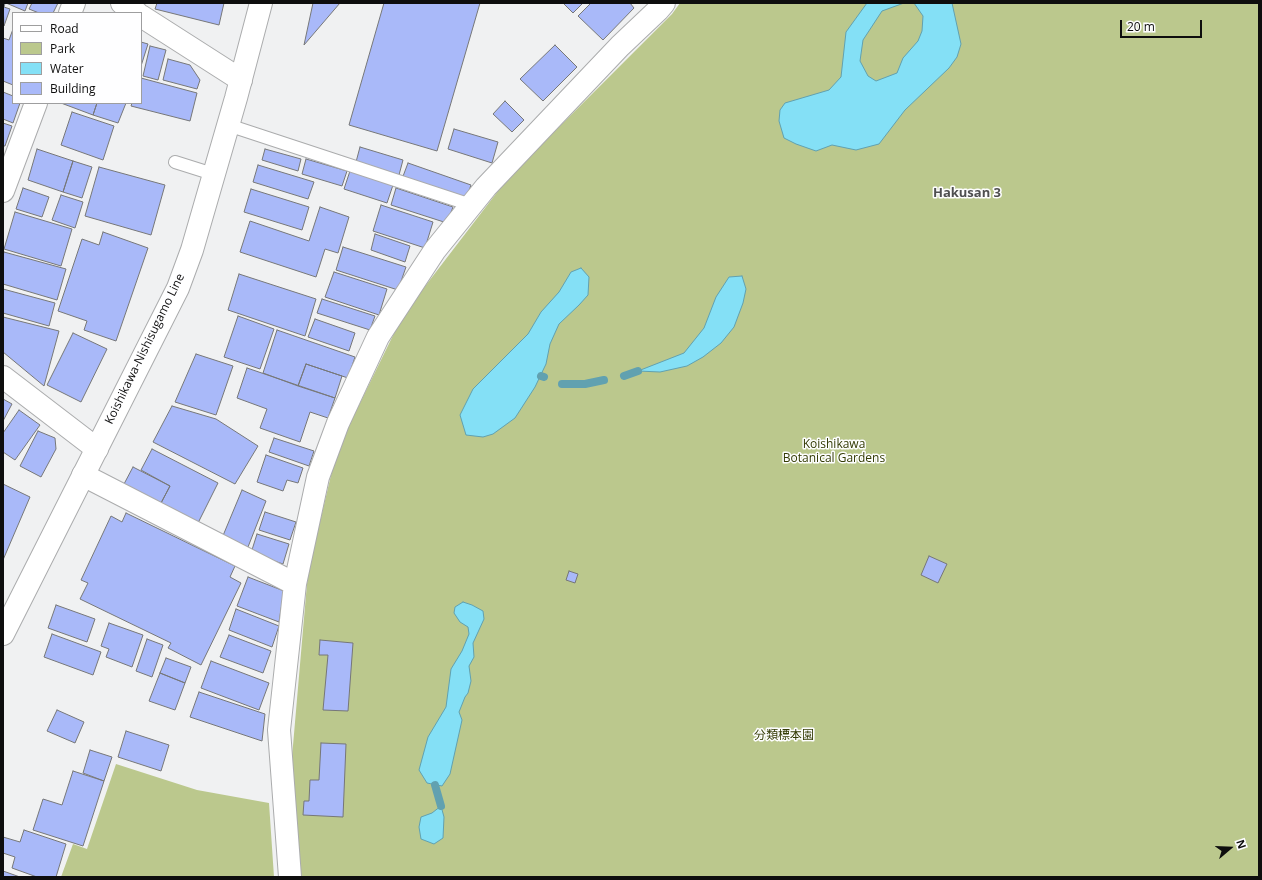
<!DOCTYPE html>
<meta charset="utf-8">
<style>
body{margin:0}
#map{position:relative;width:1262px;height:880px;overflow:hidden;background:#f0f1f2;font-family:"Open Sans",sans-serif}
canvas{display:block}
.frame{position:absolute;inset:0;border:4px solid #0e0e0e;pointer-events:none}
.legend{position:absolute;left:12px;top:12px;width:130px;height:92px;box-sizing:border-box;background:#fefeff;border:1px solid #9e9e9f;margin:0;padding:5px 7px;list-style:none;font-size:12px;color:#0e0e0e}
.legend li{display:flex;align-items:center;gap:8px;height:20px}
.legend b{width:20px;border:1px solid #9e9e9f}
.north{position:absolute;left:1210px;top:828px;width:40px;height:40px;-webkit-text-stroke:3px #fefeff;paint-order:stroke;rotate:71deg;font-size:11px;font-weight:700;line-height:16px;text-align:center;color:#0e0e0e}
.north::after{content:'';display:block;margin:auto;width:14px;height:18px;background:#0e0e0e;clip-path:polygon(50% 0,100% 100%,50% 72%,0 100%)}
.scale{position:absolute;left:1120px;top:20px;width:82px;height:18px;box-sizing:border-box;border:2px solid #0e0e0e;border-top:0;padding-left:5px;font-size:12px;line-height:14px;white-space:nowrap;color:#0e0e0e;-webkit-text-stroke:3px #fefeff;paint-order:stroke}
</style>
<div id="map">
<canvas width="1262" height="880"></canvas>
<div class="frame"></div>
<ul class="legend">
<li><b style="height:5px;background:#fff"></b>Road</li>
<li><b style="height:11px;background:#bbc88d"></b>Park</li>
<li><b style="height:11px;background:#84e0f6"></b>Water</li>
<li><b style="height:11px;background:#a9b9f9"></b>Building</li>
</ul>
<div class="north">N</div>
<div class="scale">20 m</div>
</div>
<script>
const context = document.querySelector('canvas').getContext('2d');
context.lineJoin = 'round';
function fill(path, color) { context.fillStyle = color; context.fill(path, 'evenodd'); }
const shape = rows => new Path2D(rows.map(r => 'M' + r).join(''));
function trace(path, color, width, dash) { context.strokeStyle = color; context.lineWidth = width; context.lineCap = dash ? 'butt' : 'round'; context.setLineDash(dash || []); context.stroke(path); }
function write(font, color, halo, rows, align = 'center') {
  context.font = font + ' "Open Sans","Noto Sans JP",sans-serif'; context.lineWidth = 3; context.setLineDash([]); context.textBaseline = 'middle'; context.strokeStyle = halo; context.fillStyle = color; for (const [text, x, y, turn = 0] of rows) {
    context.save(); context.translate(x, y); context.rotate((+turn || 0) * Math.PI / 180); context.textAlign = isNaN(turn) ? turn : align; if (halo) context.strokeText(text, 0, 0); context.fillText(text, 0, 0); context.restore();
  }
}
const green = shape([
 [680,3,1259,3,1259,877,300,877,292,757,308,572,337,450,403,315,508,178,672,14],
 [116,764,197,790,269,803,274,877,61,877,73,844,87,849]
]);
const water = shape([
 [867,3,904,3,882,11,863,40,860,61,868,76,876,81,897,73,903,58,918,41,922,31,923,16,914,3,912,3,952,3,961,44,957,57,949,68,905,110,879,144,856,150,832,145,816,151,796,144,784,138,779,121,780,110,785,103,829,90,841,77,846,32,867,3],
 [581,268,589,277,588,295,579,305,559,324,550,344,546,364,535,387,515,418,493,434,483,437,466,435,460,415,473,389,528,334,541,312,559,292,571,272,581,268],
 [742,276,746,289,743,303,734,327,721,343,703,357,687,366,660,372,638,371,684,353,704,328,716,297,729,277,742,276],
 [463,602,472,605,483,611,484,619,473,643,474,657,469,666,471,681,468,693,465,697,459,712,462,720,450,774,442,786,427,783,419,770,428,737,446,707,451,669,462,651,469,634,468,627,460,622,454,613,455,607,463,602],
 [441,806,444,817,443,838,434,844,421,839,419,827,421,817,432,813,441,806]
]);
const stream = shape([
 [541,376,544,377],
 [624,376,638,371],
 [562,384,585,384,604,380],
 [435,785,441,806]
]);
const building = shape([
 [3,3,5,3,4,7,10,9,4,26,3,3],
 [6,3,28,3,25,11,6,3],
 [32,3,58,3,53,13,39,13,29,9,32,3],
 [157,3,224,3,219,25,155,9,157,3],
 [313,3,340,3,304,45,313,3],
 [384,3,480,3,437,151,349,125,384,3],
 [563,3,583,3,573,13,563,3],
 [591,3,630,3,634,8,603,40,578,16,591,3],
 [13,29,13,85,3,81,3,38,9,40,13,29],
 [141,42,148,44,141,66,141,42],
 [555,45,577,67,543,101,520,79,555,45],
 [150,46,166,50,158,80,143,76,150,46],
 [168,59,190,65,200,80,197,89,163,80,168,59],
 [141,78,197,93,190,121,131,106,132,103,141,103,141,78],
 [3,92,13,96,13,103,20,103,13,123,3,119,3,92],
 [505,101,524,120,512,132,493,114,505,101],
 [61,103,97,103,93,115,61,103],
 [97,103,126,103,118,123,93,115,97,103],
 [72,112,114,126,103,160,61,145,72,112],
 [3,123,12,126,5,146,3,146,3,123],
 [454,129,498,142,492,163,448,149,454,129],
 [360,147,403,160,399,175,356,162,360,147],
 [37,149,73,161,63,192,28,180,37,149],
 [265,149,301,159,298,171,262,160,265,149],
 [306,159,347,171,342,186,302,174,306,159],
 [73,161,92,167,82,198,63,192,73,161],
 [408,163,471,185,465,202,402,179,408,163],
 [258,165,314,182,308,199,253,182,258,165],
 [99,167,165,185,151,235,85,216,99,167],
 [350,171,393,185,387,203,344,189,350,171],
 [23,188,49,197,42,217,16,209,23,188],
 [396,188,453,207,447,223,391,205,396,188],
 [251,189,309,207,302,230,244,212,251,189],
 [61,195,83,202,75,228,52,220,61,195],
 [381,205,433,222,425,248,373,231,381,205],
 [320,207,349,217,338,253,325,249,316,277,240,252,250,221,309,241,320,207],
 [15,212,72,229,61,266,4,249,15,212],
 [103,232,148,248,116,341,84,330,87,321,58,311,82,239,99,245,103,232],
 [375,234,410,246,405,262,371,250,375,234],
 [343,247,406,267,398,290,336,270,343,247],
 [4,252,66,269,57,300,3,284,3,256,4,252],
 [334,272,387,289,379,315,325,297,334,272],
 [239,274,316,299,305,336,228,310,239,274],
 [3,289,55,303,49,326,3,313,3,289],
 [322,299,375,316,370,330,317,313,322,299],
 [238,316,274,329,260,369,224,357,238,316],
 [3,317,59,331,44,386,3,352,3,317],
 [315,319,355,333,349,351,308,337,315,319],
 [277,330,355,357,348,378,306,364,298,386,263,373,277,330],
 [73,333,107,349,81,402,47,385,73,333],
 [196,354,233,366,216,415,175,402,196,354],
 [306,364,342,376,335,398,298,386,306,364],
 [247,368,335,398,328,418,310,412,300,442,260,428,267,409,237,398,247,368],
 [3,399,12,404,3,421,3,399],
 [172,406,216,419,258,446,235,484,153,442,172,406],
 [19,410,40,425,15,460,3,452,3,433,19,410],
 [38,431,55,438,56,449,41,477,20,466,38,431],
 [274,438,314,451,309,466,269,452,274,438],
 [152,449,218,483,198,523,161,503,170,486,141,470,152,449],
 [266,455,303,468,298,483,287,480,283,491,257,482,266,455],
 [133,467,170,486,161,503,124,484,133,467],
 [3,484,30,497,3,560,3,484],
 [242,490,266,501,248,547,222,538,242,490],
 [265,512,296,522,290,540,259,530,265,512],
 [126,513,235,566,230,577,241,583,201,665,168,648,171,643,80,599,88,583,81,580,111,516,122,522,126,513],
 [257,534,289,544,283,564,251,553,257,534],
 [929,556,947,564,938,583,921,575,929,556],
 [569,571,578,574,575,583,566,580,569,571],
 [248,577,284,591,279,622,237,606,248,577],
 [56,605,95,619,87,642,48,628,56,605],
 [236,609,279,626,272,647,229,630,236,609],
 [109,623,143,635,132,667,106,657,109,649,101,646,109,623],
 [52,634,101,652,93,675,44,657,52,634],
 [229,635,271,651,263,673,220,657,229,635],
 [147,639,163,645,152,677,136,671,147,639],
 [320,640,353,643,348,711,323,710,328,655,319,655,320,640],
 [166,658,191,667,185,683,160,673,166,658],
 [211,661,269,683,259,710,201,688,211,661],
 [160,673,185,683,175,710,149,701,160,673],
 [199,692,265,714,262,741,190,717,199,692],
 [57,710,84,722,75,743,47,731,57,710],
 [126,731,169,745,161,771,118,757,126,731],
 [321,743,346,744,343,817,303,815,304,801,309,801,310,780,319,780,321,743],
 [90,750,112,757,104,781,83,773,90,750],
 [73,771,104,781,83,846,33,830,43,799,62,805,73,771],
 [24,830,66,844,56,877,37,877,12,868,15,857,3,853,3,837,20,842,24,830],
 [3,871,20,877,3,877,3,871]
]);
const lane = shape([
 [228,125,471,205],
 [175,162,213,174]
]);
const street = shape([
 [122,3,137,13],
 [70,13,74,3],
 [141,16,241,80],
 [3,191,36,103],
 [3,377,97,449],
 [83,475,295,584],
 [290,877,279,730,295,584,318,477,338,423,378,337,435,250,486,187,620,46,658,10,664,3]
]);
const secondary = shape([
 [3,634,178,288,192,250,236,98,261,3]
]);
const streetNames = [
 ["Koishikawa-Nishisugamo Line",145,349,-64]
];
const parkNames = [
 ["Koishikawa",834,445],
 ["Botanical Gardens",834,459],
 ["分類標本園",784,736]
];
const neighbourhoodNames = [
 ["Hakusan 3",967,193]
];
fill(green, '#bbc88d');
fill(water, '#84e0f6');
trace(water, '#61a1b0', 1);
trace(stream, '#61a1b0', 8);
fill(building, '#a9b9f9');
trace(building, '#767778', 1);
trace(lane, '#abacad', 14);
trace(street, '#abacad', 24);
trace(secondary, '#abacad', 24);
trace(lane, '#fff', 12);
trace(street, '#fff', 22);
trace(secondary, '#fff', 22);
write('12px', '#0e0e0e', '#fefeff', streetNames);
write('12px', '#333b04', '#fefeff', parkNames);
write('bold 13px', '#4f4f50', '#fefeff', neighbourhoodNames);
</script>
